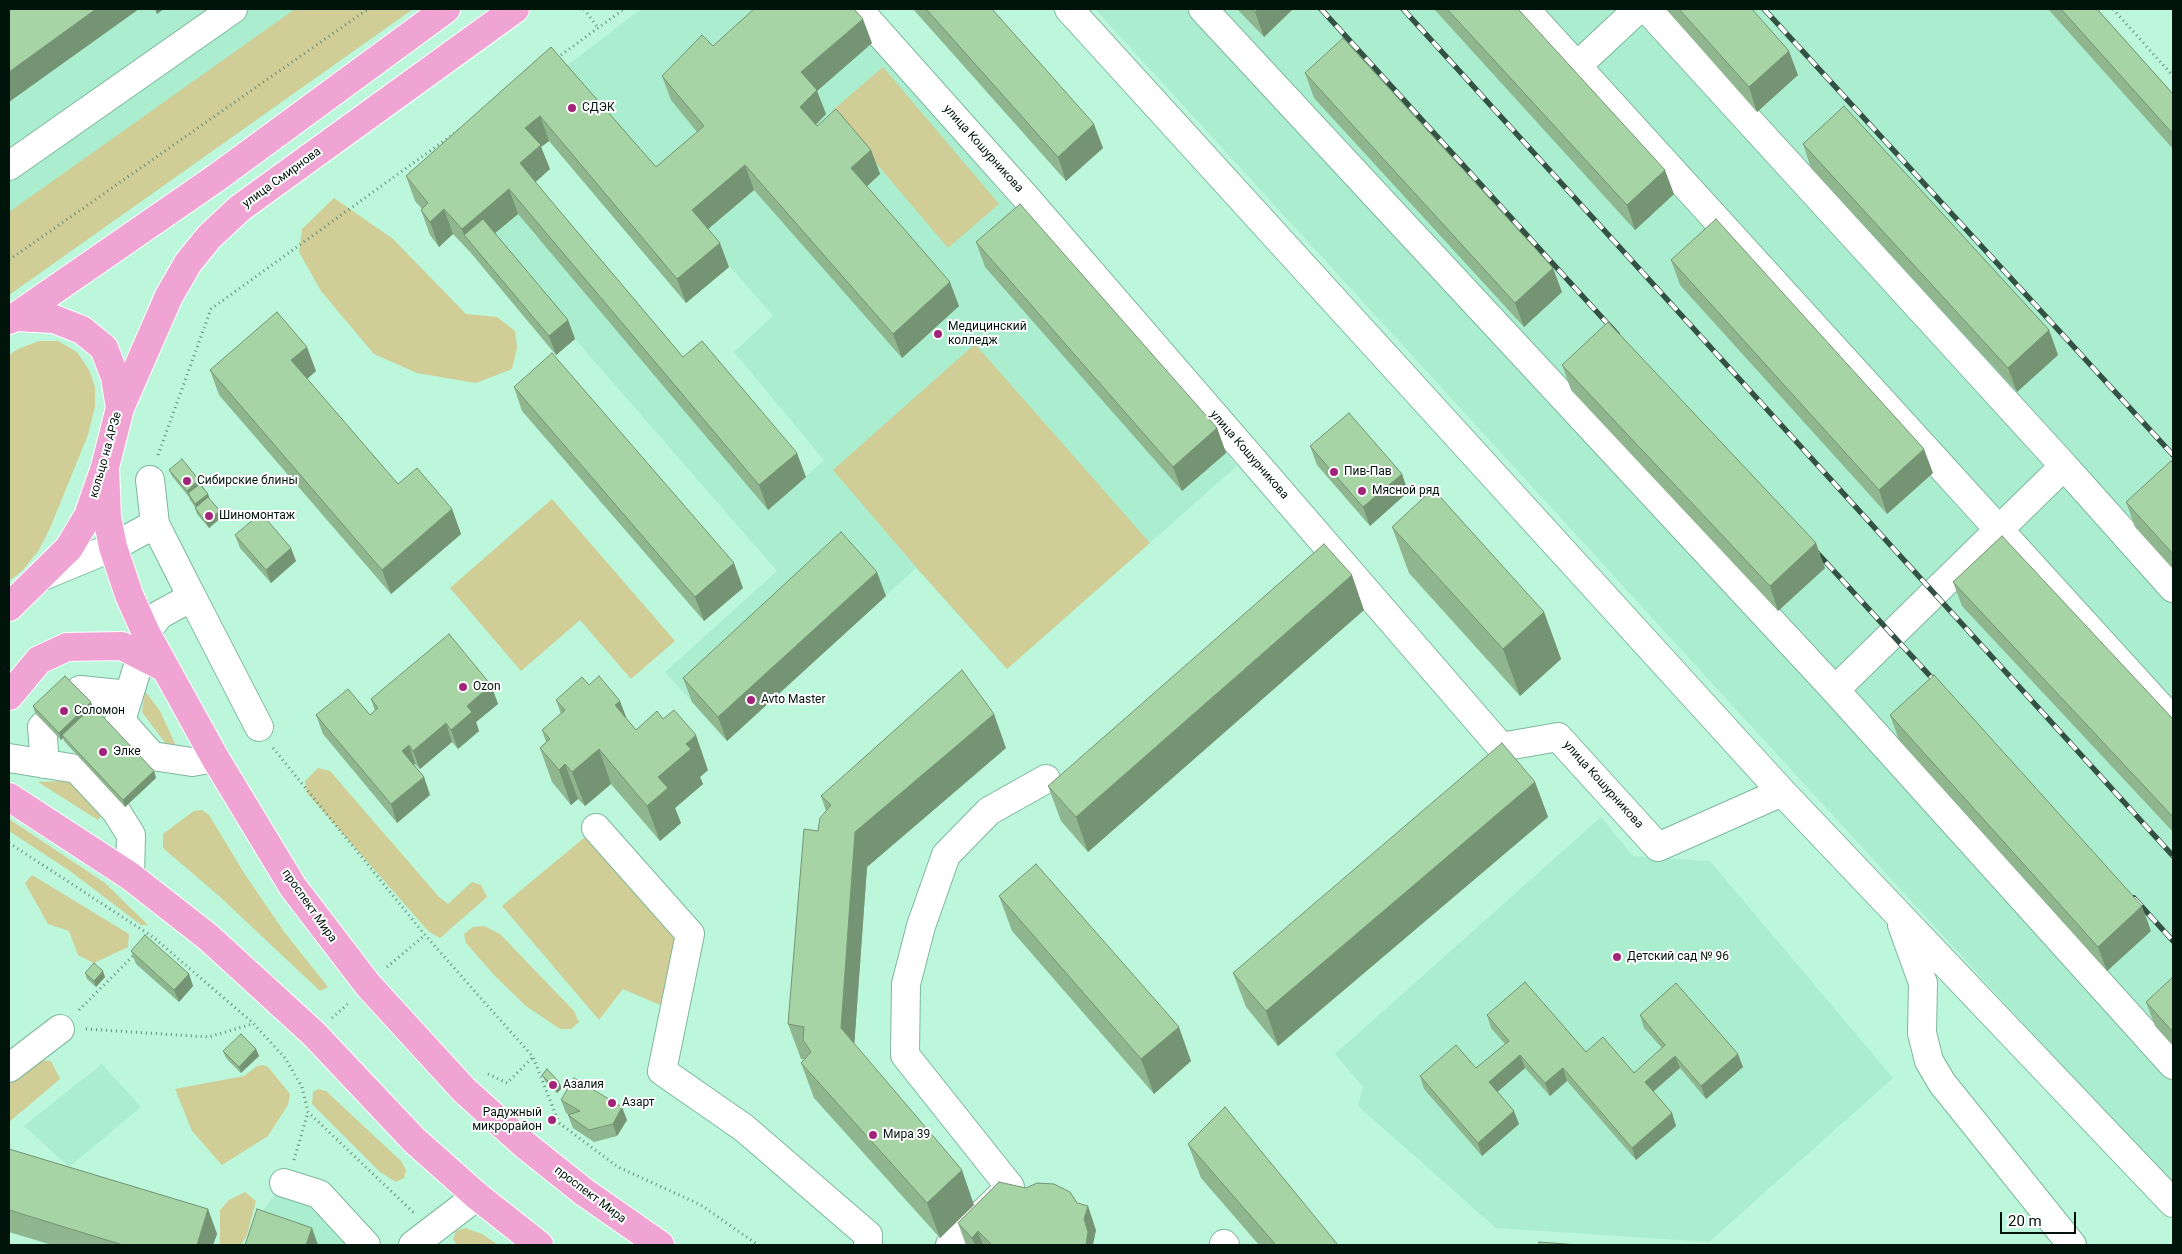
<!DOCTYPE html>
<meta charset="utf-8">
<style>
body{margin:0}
#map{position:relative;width:2182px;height:1254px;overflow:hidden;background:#bcf7dc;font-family:Roboto,sans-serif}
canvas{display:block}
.frame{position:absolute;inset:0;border:10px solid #00140b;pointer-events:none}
.scale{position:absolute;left:2000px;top:1212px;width:76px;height:22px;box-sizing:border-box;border:2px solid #00140b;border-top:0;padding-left:6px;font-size:15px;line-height:18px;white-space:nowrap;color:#00140b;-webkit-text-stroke:4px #fff;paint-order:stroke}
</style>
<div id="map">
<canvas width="2182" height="1254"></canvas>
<div class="frame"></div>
<div class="scale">20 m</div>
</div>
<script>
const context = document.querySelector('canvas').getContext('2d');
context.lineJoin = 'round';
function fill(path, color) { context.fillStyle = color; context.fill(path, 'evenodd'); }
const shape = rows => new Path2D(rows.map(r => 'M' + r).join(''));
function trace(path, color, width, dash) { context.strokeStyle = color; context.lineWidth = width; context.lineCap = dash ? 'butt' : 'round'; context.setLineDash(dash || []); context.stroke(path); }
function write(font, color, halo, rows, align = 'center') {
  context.font = font + ' Roboto,sans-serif'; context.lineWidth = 4; context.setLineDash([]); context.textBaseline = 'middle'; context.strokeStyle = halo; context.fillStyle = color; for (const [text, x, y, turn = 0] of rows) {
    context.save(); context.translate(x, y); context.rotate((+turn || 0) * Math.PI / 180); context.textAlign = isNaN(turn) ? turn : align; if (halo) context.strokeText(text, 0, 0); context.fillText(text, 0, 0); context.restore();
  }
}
const built = shape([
 [9,9,413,9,9,295],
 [641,9,842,9,1237,466,1007,669,916,568,727,741,665,672,777,571,575,339,556,355,471,253,518,214,536,237,556,221,692,381,805,477,824,460,734,352,773,316,560,71],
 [1095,9,2048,9,2173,149,2173,1187],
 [1601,817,1633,856,1710,861,1893,1078,1709,1242,1496,1228,1358,1106,1363,1087,1335,1054],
 [102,1064,141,1107,69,1167,24,1126],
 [284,1183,366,1245,249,1245,262,1211]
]);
const green = shape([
 [295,9,413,9,9,295,9,212],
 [883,67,999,204,948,248,832,111],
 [334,198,393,239,466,314,497,317,515,331,517,348,512,369,476,383,417,373,374,354,321,291,299,252,302,229],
 [39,341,58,341,77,352,89,370,95,387,95,407,88,435,50,528,39,550,22,571,9,581,9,355,18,349],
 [975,344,1150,543,1007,669,916,567,833,470],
 [552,499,675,641,631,679,580,620,521,671,450,588],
 [145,691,160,711,177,748,172,752,142,712],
 [318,768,330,771,439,897,448,904,472,882,481,885,487,897,440,938,429,932,307,793,305,781],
 [63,781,73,784,102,815,98,820,38,782],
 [202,810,209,815,244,873,285,933,328,987,320,991,218,895,163,848,163,834,194,811],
 [9,819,105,883,148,925,141,925,70,871,9,831],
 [585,837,684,944,665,1007,623,989,599,1020,502,906],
 [32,875,129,934,128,947,94,963,78,955,69,931,48,924,25,883],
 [484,926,500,934,574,1011,579,1022,571,1029,560,1029,526,1006,495,976,466,943,464,934,473,927],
 [32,1059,51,1061,60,1079,9,1122,9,1080],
 [263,1065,268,1067,290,1094,288,1105,268,1136,222,1165,192,1131,175,1089,244,1076,257,1066],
 [318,1089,326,1091,401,1161,406,1170,404,1178,396,1182,380,1172,312,1104,313,1092],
 [245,1192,256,1201,247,1235,241,1245,220,1245,220,1210,229,1200],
 [465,1228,482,1234,498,1245,457,1245,453,1239,456,1231]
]);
const path = shape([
 [584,9,598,28],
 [2113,9,2173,76],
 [557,58,624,9],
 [9,260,368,9],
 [158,455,211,309,459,130],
 [273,748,425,935,533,1057,559,1123,618,1167,701,1205,758,1245],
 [9,843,153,937,253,1023,285,1058,302,1087,308,1112,414,1213],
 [387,967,425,935],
 [79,1010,134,955],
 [332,1018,350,1002],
 [86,1029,209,1037,252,1024],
 [488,1074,507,1083,533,1057],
 [294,1160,308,1112]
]);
const minor = shape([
 [858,9,1029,201,1501,747,1558,737,1658,847,1782,792],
 [1069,9,1782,792,2173,1203],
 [1203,9,1835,690,2173,1065],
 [1525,9,2173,721],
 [1647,9,2064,466,1835,690],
 [1577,66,1638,9],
 [9,166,233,9],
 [2064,466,2173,588],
 [150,480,155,524,192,597],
 [43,576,113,547,155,524],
 [121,721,152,756,192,762,215,758],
 [112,731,121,721,141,656,146,633,159,615,192,597,259,727],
 [9,758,77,769,116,811,131,835,130,876],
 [45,764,42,727,80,690,129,695],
 [596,828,690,934,662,1071,744,1128,868,1235,868,1245],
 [1902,925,1923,983,1922,1033,1929,1061,1942,1083,2072,1245],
 [9,1068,60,1029],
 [284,1183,319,1194,366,1245],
 [1224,1244,1225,1245],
 [413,1245,477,1196],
 [950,1245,1010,1187,905,1055,906,984,921,926,946,855,989,811,1046,779]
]);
const major = shape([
 [15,317,216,178,446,9],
 [120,408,169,296,188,263,209,237,240,208,515,9],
 [105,467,107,517,113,547,129,595,146,633,215,758,293,887,368,985,464,1090,525,1145,584,1192,660,1245],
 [9,607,69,548,88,516,105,467,120,408,115,377,104,348,82,330,54,319,15,317,9,320],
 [9,696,39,660,67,647,122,646,163,667],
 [9,797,130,876,208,937,314,1034,414,1140,477,1196,539,1245]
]);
const rail = shape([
 [1321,9,1617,334],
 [1403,9,2173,856],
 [1764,9,2173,455],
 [1811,546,1941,688],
 [2134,898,2173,941]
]);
const wall = shape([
 [913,9,992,9,1103,148,1066,181],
 [1237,9,1293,9,1264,37],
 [1434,9,1518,9,1674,194,1635,230],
 [1666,9,1752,9,1798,75,1757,112],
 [2048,9,2097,9,2173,94,2173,149],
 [872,43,817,91,826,114,816,125,817,126,871,150,880,174,867,186,959,306,902,358,754,190,708,229,729,267,686,303,549,141,541,147,550,169,535,182,683,357,806,477,768,510,518,214,495,233,568,320,575,339,556,355,471,253,453,234,439,247,430,235,421,210,422,209,415,201,406,176,551,47,656,167,697,132,671,100,662,76,713,46],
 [1305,73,1562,292,1524,327,1314,98],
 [1803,144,2049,330,2058,355,2017,392,1811,168],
 [976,242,1217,428,1226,453,1182,491,985,267],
 [1671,260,1933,473,1887,514,1680,285],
 [1562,365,1825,568,1778,611,1571,390],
 [210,370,316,371,307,379,398,484,452,509,461,534,391,594,219,395],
 [514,387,743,588,704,621,522,411],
 [1310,446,1402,474,1408,492,1370,526,1317,465],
 [2173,463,2173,569,2135,527,2126,502],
 [169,470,199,480,201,484,208,494,210,500,222,517,209,528,197,514,195,508,195,507,190,500,189,497,172,476],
 [1392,527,1544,612,1561,659,1520,696,1409,573],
 [235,535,296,561,271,583,240,548],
 [1953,582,2173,719,2173,832,1962,606],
 [886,596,727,741,692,702,683,678],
 [1364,610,1088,852,1061,821,1048,786],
 [491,685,498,704,476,722,479,731,458,749,452,742,420,769,415,764,414,765,424,777,430,795,397,823,323,734,316,715,370,715,375,711,371,699],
 [589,685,627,719,636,730,708,770,700,777,703,784,675,808,681,823,660,841,611,784,585,806,578,799,571,805,552,782,540,748,546,742,542,730,561,714,556,700],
 [91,702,92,707,154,771,156,778,125,807,64,741,63,738,61,740,35,713,33,706],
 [1890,715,2151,931,2107,971,1899,740],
 [1006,748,867,867,854,1045,974,1205,940,1238,814,1098,801,1063,804,1059,801,1059,788,1024,818,831,826,811,821,796],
 [1535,782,1548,817,1278,1046,1246,1007,1233,973],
 [999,896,1191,1061,1154,1094,1012,931],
 [131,951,189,974,193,986,179,1002,136,964],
 [85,973,105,977,96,987,87,979],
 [2173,977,2173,1046,2155,1026,2146,1002],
 [1487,1015,1586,1052,1634,1073,1662,1048,1644,1028,1640,1015,1743,1067,1706,1099,1680,1068,1653,1092,1672,1113,1676,1126,1636,1160,1567,1081,1550,1096,1525,1068,1497,1092,1519,1124,1482,1156,1424,1089,1420,1076,1476,1068,1505,1044,1491,1028],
 [256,1049,259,1056,241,1073,226,1058,223,1051],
 [542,1075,562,1088,557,1093,545,1081],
 [561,1100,627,1120,617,1136,594,1142,573,1128,568,1115,569,1115,566,1113],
 [1188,1144,1338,1245,1259,1245,1201,1178],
 [9,1149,208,1209,217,1234,213,1245,52,1245,9,1232],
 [958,1223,1096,1230,1093,1244,1093,1245,966,1245]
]);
const shadedWall = shape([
 [96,9,139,9,9,102,9,72],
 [155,9,164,9,157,14],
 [1259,9,1293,9,1264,37,1255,12],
 [863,19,872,43,817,91,826,114,809,131,800,107,801,72],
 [1789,51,1798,75,1757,112,1749,87],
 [540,116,549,141,541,147,550,169,529,188,520,163,525,128],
 [1094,124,1103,148,1066,181,1058,157],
 [871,150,880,174,860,193,851,168],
 [745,165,754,190,701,235,692,210],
 [1665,170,1674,194,1635,230,1627,205],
 [509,189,518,214,476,249,464,235,462,229],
 [444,209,453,234,439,247,430,222],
 [720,243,729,267,686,303,677,279],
 [1553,268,1562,292,1524,327,1515,303],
 [950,282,959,306,902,358,893,334],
 [568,320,575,339,556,355,549,336],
 [2049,330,2058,355,2017,392,2008,368],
 [307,347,316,371,300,385,291,360],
 [1217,428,1226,453,1182,491,1173,467],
 [1924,449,1933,473,1887,514,1879,490],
 [797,453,806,477,768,510,759,485],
 [1402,474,1408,492,1370,526,1363,507],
 [199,480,202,486,188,494,187,491],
 [208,494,210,500,198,510,195,504],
 [452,509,461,534,391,594,382,570],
 [220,511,222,517,209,528,206,522],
 [1816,543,1825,568,1778,611,1770,586],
 [291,548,296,561,271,583,266,570],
 [734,563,743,588,704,621,695,597],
 [877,572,886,596,727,741,718,717],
 [1352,575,1364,610,1088,852,1076,817],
 [1544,612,1561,659,1520,696,1503,649],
 [491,685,498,704,476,722,479,731,458,749,451,730,467,706],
 [620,701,633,735,615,705],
 [91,702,93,709,62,735,63,738,61,740,59,733],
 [994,714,1006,748,867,867,853,1063,841,1028,855,832],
 [446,723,452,742,420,769,413,751],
 [696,735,708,770,700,777,703,784,675,808,681,823,660,841,647,806,658,777,686,744],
 [409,745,415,764,409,769,402,751],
 [599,749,611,784,585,806,572,772],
 [565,764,578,799,571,805,559,770],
 [154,771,156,778,125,807,123,800],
 [424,777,430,795,397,823,391,804],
 [1535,782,1548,817,1278,1046,1266,1011],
 [2142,906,2151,931,2107,971,2098,947],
 [103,971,105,977,96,987,94,981],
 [189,974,193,986,179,1002,174,990],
 [1179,1027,1191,1061,1154,1094,1141,1059],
 [256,1049,259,1056,241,1073,239,1067],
 [1738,1054,1743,1067,1706,1099,1701,1086],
 [1520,1055,1525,1068,1494,1095,1489,1082],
 [1675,1056,1680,1068,1649,1095,1645,1082],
 [1563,1068,1567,1081,1550,1096,1545,1083],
 [559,1082,562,1088,557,1093,554,1087],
 [622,1107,627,1120,617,1136,613,1124],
 [1514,1111,1519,1124,1482,1156,1478,1143],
 [1672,1113,1676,1126,1636,1160,1632,1148],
 [962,1170,974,1205,940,1238,927,1203],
 [1088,1206,1096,1230,1093,1244,1093,1245,1086,1245,1084,1219],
 [208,1209,217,1234,213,1245,197,1245],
 [312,1228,318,1245,306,1245],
 [978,1231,983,1245,975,1245,972,1238]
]);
const building = shape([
 [9,9,96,9,9,72,9,9],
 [754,9,854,9,863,19,801,72,817,90,800,107,817,126,836,109,871,150,851,168,950,282,893,334,745,165,692,210,720,243,677,279,540,116,525,128,541,145,520,163,547,196,683,357,702,341,797,453,759,485,509,189,462,229,444,209,430,222,421,210,428,203,406,176,551,47,656,167,704,126,662,76,702,35,713,46,754,9],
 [926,9,992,9,1094,124,1058,157,926,9],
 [1252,9,1259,9,1255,12,1252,9],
 [1447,9,1518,9,1665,170,1627,205,1447,9],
 [1679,9,1752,9,1789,51,1749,87,1679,9],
 [2061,9,2097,9,2173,94,2173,134,2061,9],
 [1343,38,1553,268,1515,303,1305,73,1343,38],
 [1844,106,2049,330,2008,368,1803,144,1844,106],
 [1020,204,1217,428,1173,467,976,242,1020,204],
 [483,219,568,320,549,336,464,235,483,219],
 [1716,219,1924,449,1879,490,1671,260,1716,219],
 [277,312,307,347,291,360,398,484,417,468,452,509,382,570,210,370,277,312],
 [1608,322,1816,543,1770,586,1562,365,1608,322],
 [552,353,734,563,695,597,514,387,552,353],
 [1349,413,1402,474,1363,507,1310,446,1349,413],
 [182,459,199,480,187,491,169,470,182,459],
 [2171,461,2173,463,2173,554,2126,502,2171,461],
 [200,484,208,494,195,504,188,493,200,484],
 [1433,489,1544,612,1503,649,1392,527,1433,489],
 [208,497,220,511,206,522,195,508,208,497],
 [261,513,291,548,266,570,235,535,261,513],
 [841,532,877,572,718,717,683,678,841,532],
 [2002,536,2173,719,2173,817,1953,582,2002,536],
 [1324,544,1352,575,1076,817,1048,786,1324,544],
 [449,634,491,685,467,706,472,712,451,730,446,723,413,751,409,745,402,751,424,777,391,804,316,715,348,689,370,715,378,708,371,699,449,634],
 [962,670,994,714,855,832,841,1028,962,1170,927,1203,801,1063,811,1052,803,1040,804,1027,788,1024,804,829,818,831,820,818,831,805,821,796,962,670],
 [1934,675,2142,906,2098,947,1890,715,1934,675],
 [65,676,91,702,59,733,33,706,65,676],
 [599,676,620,701,615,705,636,730,657,711,663,719,674,710,696,735,686,744,691,749,658,777,668,788,647,806,599,749,572,772,565,764,559,770,540,748,550,739,542,730,565,710,556,700,582,677,589,685,599,676],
 [93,706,154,771,123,800,62,735,93,706],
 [1502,743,1535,782,1266,1011,1233,973,1502,743],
 [1036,864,1179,1027,1141,1059,999,896,1036,864],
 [145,935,189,974,174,990,131,951,145,935],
 [94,963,103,971,94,981,85,973,94,963],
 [2173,977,2173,1032,2146,1002,2173,977],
 [1525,982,1586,1052,1603,1037,1634,1073,1665,1045,1640,1015,1676,983,1738,1054,1701,1086,1675,1056,1645,1082,1672,1113,1632,1148,1563,1068,1545,1083,1520,1055,1489,1082,1514,1111,1478,1143,1420,1076,1456,1045,1476,1068,1509,1041,1487,1015,1525,982],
 [241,1034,256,1049,239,1067,223,1051,241,1034],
 [547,1069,559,1082,554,1087,542,1075,547,1069],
 [574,1078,622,1107,613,1124,589,1130,568,1115,580,1111,561,1100,574,1078],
 [1225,1107,1338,1245,1276,1245,1188,1144,1225,1107],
 [9,1149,208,1209,197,1245,123,1245,9,1210,9,1149],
 [999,1182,1026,1188,1037,1183,1054,1184,1070,1192,1077,1203,1088,1206,1084,1219,1088,1232,1086,1245,992,1245,978,1231,972,1238,958,1223,999,1182],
 [257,1209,312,1228,306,1245,245,1245,257,1209],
 [1539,1242,1579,1245,1539,1245,1539,1242]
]);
const markers = [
 [572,108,5,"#a12478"],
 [938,334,5,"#a12478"],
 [1334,472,5,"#a12478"],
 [187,481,5,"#a12478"],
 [1362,491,5,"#a12478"],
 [209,516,5,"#a12478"],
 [463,687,5,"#a12478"],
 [751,700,5,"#a12478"],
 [64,711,5,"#a12478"],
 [103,752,5,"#a12478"],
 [1617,957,5,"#a12478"],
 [553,1085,5,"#a12478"],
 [612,1103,5,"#a12478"],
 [552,1120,5,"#a12478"],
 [873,1135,5,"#a12478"]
];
const poiNames = [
 ["СДЭК",582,108],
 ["Медицинский",948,327],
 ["колледж",948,341],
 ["Пив-Пав",1344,472],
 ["Сибирские блины",197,481],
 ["Мясной ряд",1372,491],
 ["Шиномонтаж",219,516],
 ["Ozon",473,687],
 ["Avto Master",761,700],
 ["Соломон",74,711],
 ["Элке",113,752],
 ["Детский сад № 96",1627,957],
 ["Азалия",563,1085],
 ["Азарт",622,1103],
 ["Радужный",542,1113,"right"],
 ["микрорайон",542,1127,"right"],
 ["Мира 39",883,1135]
];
const streetNames = [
 ["улица Кошурникова",983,149,48],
 ["улица Смирнова",282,178,-36],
 ["кольцо на АРЗе",106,455,-74],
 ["улица Кошурникова",1249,455,49],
 ["улица Кошурникова",1603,785,48],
 ["проспект Мира",309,906,55],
 ["проспект Мира",590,1195,37]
];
fill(built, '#abeecf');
fill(green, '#d0cd96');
trace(minor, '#7eb79d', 30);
trace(major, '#fff', 30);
trace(path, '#628b78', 3, [1, 4]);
trace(minor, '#fff', 28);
trace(major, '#efa4d3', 28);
trace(rail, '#345244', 5.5);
trace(rail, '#fff', 4, [11]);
fill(wall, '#8fb68e');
fill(shadedWall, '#749474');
fill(building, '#a6d4a5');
trace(building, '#749474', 1);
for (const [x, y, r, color] of markers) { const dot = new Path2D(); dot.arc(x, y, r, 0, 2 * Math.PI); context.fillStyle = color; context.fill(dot); trace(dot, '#fff', 2); }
write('12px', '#00140b', '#fff', poiNames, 'left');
write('12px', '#00140b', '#fff', streetNames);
</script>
